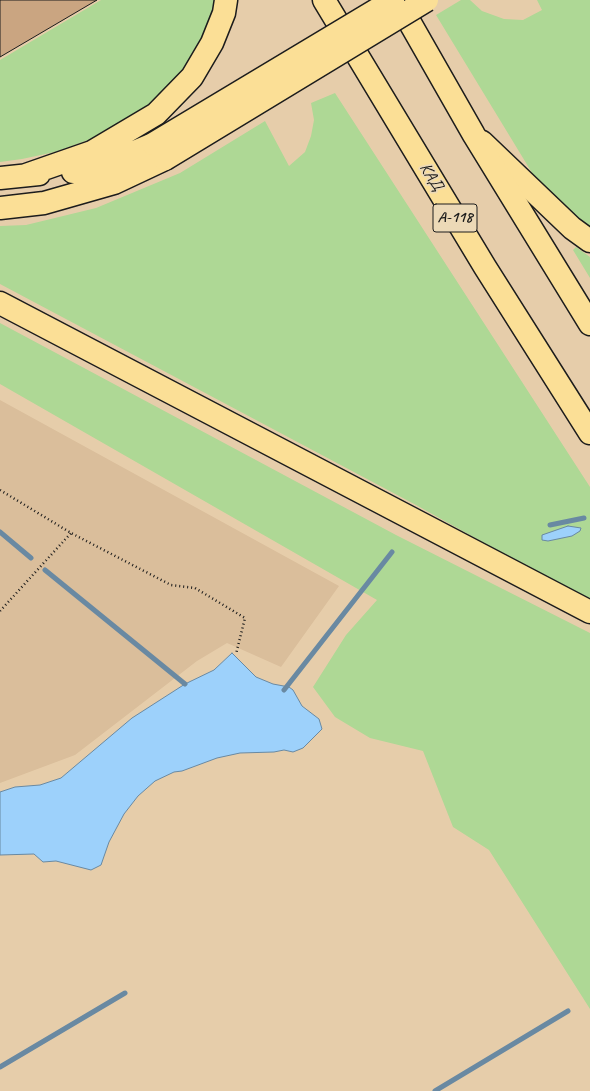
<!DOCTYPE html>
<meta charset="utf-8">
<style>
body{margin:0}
canvas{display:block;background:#e6cdaa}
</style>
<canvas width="590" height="1091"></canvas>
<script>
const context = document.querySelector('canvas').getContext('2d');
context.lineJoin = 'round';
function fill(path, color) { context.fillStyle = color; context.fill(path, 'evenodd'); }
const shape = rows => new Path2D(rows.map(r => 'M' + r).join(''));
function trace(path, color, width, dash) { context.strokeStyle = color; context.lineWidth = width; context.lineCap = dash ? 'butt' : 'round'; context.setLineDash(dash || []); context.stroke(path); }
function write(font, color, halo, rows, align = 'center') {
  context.font = font + ' Caveat,sans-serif'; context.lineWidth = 3.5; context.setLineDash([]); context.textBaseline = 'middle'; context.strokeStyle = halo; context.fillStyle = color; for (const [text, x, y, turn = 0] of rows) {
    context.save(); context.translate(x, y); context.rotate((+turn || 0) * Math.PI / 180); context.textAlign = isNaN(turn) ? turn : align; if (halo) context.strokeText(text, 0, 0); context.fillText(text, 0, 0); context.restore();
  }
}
const built = shape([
 [0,400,339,586,281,667,227,643,197,661,75,755,0,783]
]);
const green = shape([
 [101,0,216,0,213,17,188,63,173,83,157,99,132,117,94,138,55,152,22,159,0,162,0,60],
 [461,0,470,0,482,11,504,19,523,20,542,10,537,0,590,0,590,230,578,221,537,181,436,15],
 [335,93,590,487,590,602,416,505,0,284,0,226,26,225,96,208,180,173,265,121,289,166,305,152,311,136,314,120,311,103],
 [576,247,590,257,590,278,573,250],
 [0,323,396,535,590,633,590,1009,489,850,453,827,423,751,370,738,335,717,313,687,346,635,377,600,0,384]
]);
const water = shape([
 [568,526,581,528,580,531,572,536,548,541,542,540,542,535,568,526],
 [232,653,256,677,273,684,289,687,293,690,302,706,319,719,322,729,303,748,293,752,284,750,274,752,240,753,217,758,182,771,174,772,155,781,138,796,124,814,109,842,101,865,91,870,56,861,43,862,34,854,0,855,0,792,15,787,40,785,61,778,132,718,185,684,214,670,232,653]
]);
const stream = shape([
 [550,525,584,518],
 [0,532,31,558],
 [45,570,185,684],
 [284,690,392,552],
 [0,1067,125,993],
 [435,1091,568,1011]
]);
const building = shape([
 [0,0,97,0,0,57,0,0]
]);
const path = shape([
 [0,490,71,533,171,585,195,588,245,618,236,654],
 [0,611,71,533]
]);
const primary = shape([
 [482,142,572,228,590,241],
 [73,172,81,172,113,161,153,144],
 [26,175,92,152,156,114,192,77,212,43,224,13,226,0],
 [0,178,39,174],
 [0,208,44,203,114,183,165,159],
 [0,303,590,612]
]);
const highway = shape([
 [324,0,485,267,590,433],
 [397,0,474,135,590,324]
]);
const primaryBridge = shape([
 [153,144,393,0],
 [165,159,427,0]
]);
const shields = [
 [455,218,44]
];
const shieldNames = [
 ["А-118",455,218]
];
const streetNames = [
 ["КАД",431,177,59]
];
fill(built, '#dabe9b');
fill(green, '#aed895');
fill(water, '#9dd1fb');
trace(water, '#6989a2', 1);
trace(stream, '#6989a2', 5);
fill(building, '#caa581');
trace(building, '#1c1c1c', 1);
trace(primary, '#1c1c1c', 25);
trace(highway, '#1c1c1c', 25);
trace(path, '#1c1c1c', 2.5, [1, 3]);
trace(primary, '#fbdf96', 22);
trace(highway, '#fbdf96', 22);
trace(primaryBridge, '#1c1c1c', 25, []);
trace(primaryBridge, '#fbdf96', 22);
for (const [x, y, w] of shields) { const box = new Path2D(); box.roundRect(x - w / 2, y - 14, w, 28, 3); context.fillStyle = '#ecd9b7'; context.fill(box); trace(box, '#1c1c1c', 1); }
write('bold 16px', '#1c1c1c', null, shieldNames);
write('17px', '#1c1c1c', '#ecd9b7', streetNames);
</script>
